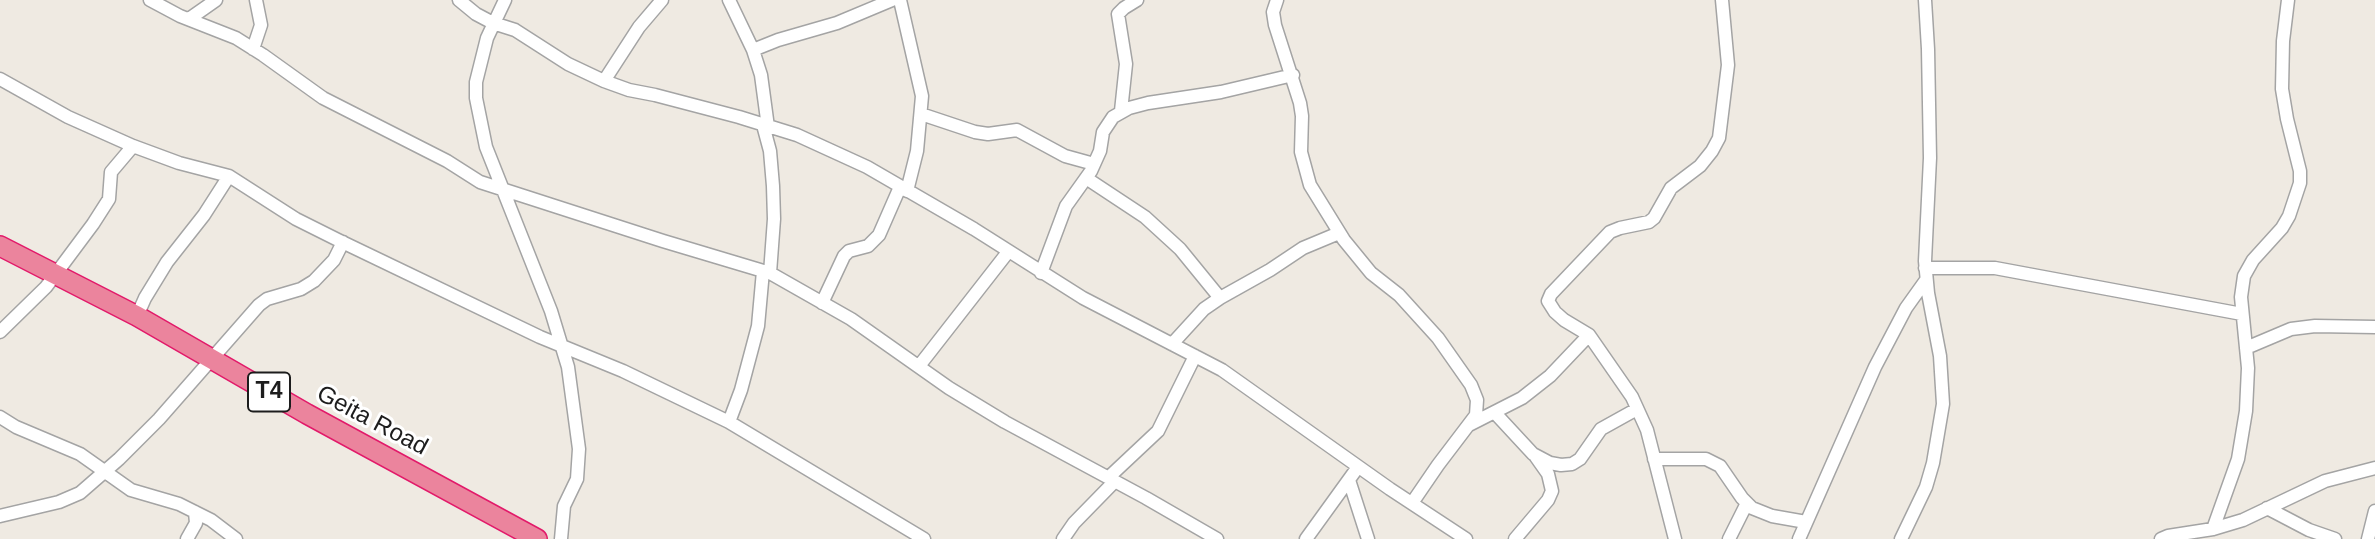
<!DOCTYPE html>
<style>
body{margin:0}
canvas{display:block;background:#efeae2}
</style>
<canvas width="2375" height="539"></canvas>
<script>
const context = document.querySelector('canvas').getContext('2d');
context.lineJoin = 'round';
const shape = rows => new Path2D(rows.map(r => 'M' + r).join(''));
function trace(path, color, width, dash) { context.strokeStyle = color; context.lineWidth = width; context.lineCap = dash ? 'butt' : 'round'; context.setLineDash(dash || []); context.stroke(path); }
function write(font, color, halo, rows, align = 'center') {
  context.font = font + ' Arial,sans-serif'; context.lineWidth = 6; context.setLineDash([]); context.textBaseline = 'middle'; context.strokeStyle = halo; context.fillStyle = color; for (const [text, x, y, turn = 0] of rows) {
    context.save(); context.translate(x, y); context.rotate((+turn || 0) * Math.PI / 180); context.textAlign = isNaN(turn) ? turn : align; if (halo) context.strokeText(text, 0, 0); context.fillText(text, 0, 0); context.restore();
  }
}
const minor = shape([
 [150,0,180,16,236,38,263,55,323,98,447,161,480,182,663,241,770,273,851,319,949,388,1005,422,1146,498,1217,539],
 [459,0,476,14,493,23,515,30,568,64,604,81,629,90,655,95,739,117,797,135,867,167,974,229,1083,298,1222,370,1390,489,1466,539],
 [505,0,487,38,476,82,476,98,486,147,551,311,568,367,579,449,577,479,564,506,561,539],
 [729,0,753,50,761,75,768,127],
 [900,0,922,96,917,151,907,191],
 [1277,0,1273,12,1275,25,1300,103,1302,116,1301,152,1310,185,1344,240,1371,273,1399,295,1438,338,1471,385,1477,400,1476,415,1438,465,1412,503],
 [189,19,216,0],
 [253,49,261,25,256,0],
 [753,50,778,40,837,23,892,0],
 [0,79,68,117,133,146,179,163,229,176,296,219,338,240,540,337,623,371,729,422,924,539],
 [604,81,639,27,662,0],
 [1121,111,1126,64,1118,14,1124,8,1137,0],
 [921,114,975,132,988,134,1017,130,1065,156,1094,164],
 [763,125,770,151,773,186,774,219,770,273],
 [1086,178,1145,217,1180,249,1220,298],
 [1925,268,1995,268,2242,314],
 [1041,273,1066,206,1091,171,1100,151,1103,132,1113,117,1129,108,1148,103,1221,92,1293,75],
 [822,303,844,256,849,251,868,246,879,235,900,187],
 [137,316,145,298,167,262,204,215,229,176],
 [0,332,46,287,93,224,109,199,111,172,133,146],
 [1172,344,1204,309,1220,298,1270,270,1303,248,1339,233],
 [2246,348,2291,329,2315,326,2375,327],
 [919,366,1008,252],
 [1495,413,1533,454,1550,463,1561,465,1572,464,1580,459,1601,429,1637,409],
 [0,417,16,427,80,454,131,490,179,504,211,520,236,539],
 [729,422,741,390,758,326,763,271],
 [1469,425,1522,398,1550,376,1589,335],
 [1654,459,1706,459,1720,466,1742,498,1752,508,1772,516,1806,522],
 [1109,477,1158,431,1195,356],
 [1349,480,1368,539],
 [2267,508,2309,530,2335,539],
 [0,516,59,502,80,493,119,459,159,419,259,305,267,299,301,289,314,281,334,260,343,242],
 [2213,529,2238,459,2246,411,2248,368,2241,297,2244,276,2253,260,2282,228,2289,216,2300,183,2300,171,2287,119,2282,89,2283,41,2288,0],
 [187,539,196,523,195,512],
 [1063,539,1074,523,1115,481],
 [1306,539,1358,467],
 [1515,539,1548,500,1552,491,1548,474,1536,457],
 [1675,539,1647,430,1632,397,1589,335,1564,320,1555,312,1548,301,1551,294,1610,232,1620,228,1649,222,1654,218,1671,188,1700,166,1712,151,1719,138,1728,65,1722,0],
 [1729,539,1747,503],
 [1799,539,1875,367,1906,308,1926,280],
 [1901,539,1926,487,1933,463,1943,404,1940,356,1928,293,1925,261,1930,158,1928,49,1925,0],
 [2161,539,2168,536,2213,529,2243,520,2325,481,2375,468],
 [2368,539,2375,511]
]);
const highway = shape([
 [0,246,137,316,307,414,537,539]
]);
const shields = [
 [269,392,42]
];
const shieldNames = [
 ["T4",269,392]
];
const streetNames = [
 ["Geita Road",372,421,28]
];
trace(minor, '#a4a4a4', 15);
trace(highway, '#e21a6a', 22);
trace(minor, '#fff', 12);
trace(highway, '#eb849d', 19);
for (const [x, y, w] of shields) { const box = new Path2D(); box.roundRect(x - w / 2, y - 19.5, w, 39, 5); context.fillStyle = '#fff'; context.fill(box); trace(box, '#1d1d1d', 2); }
write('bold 23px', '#1d1d1d', null, shieldNames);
write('24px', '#1d1d1d', '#fff', streetNames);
</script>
